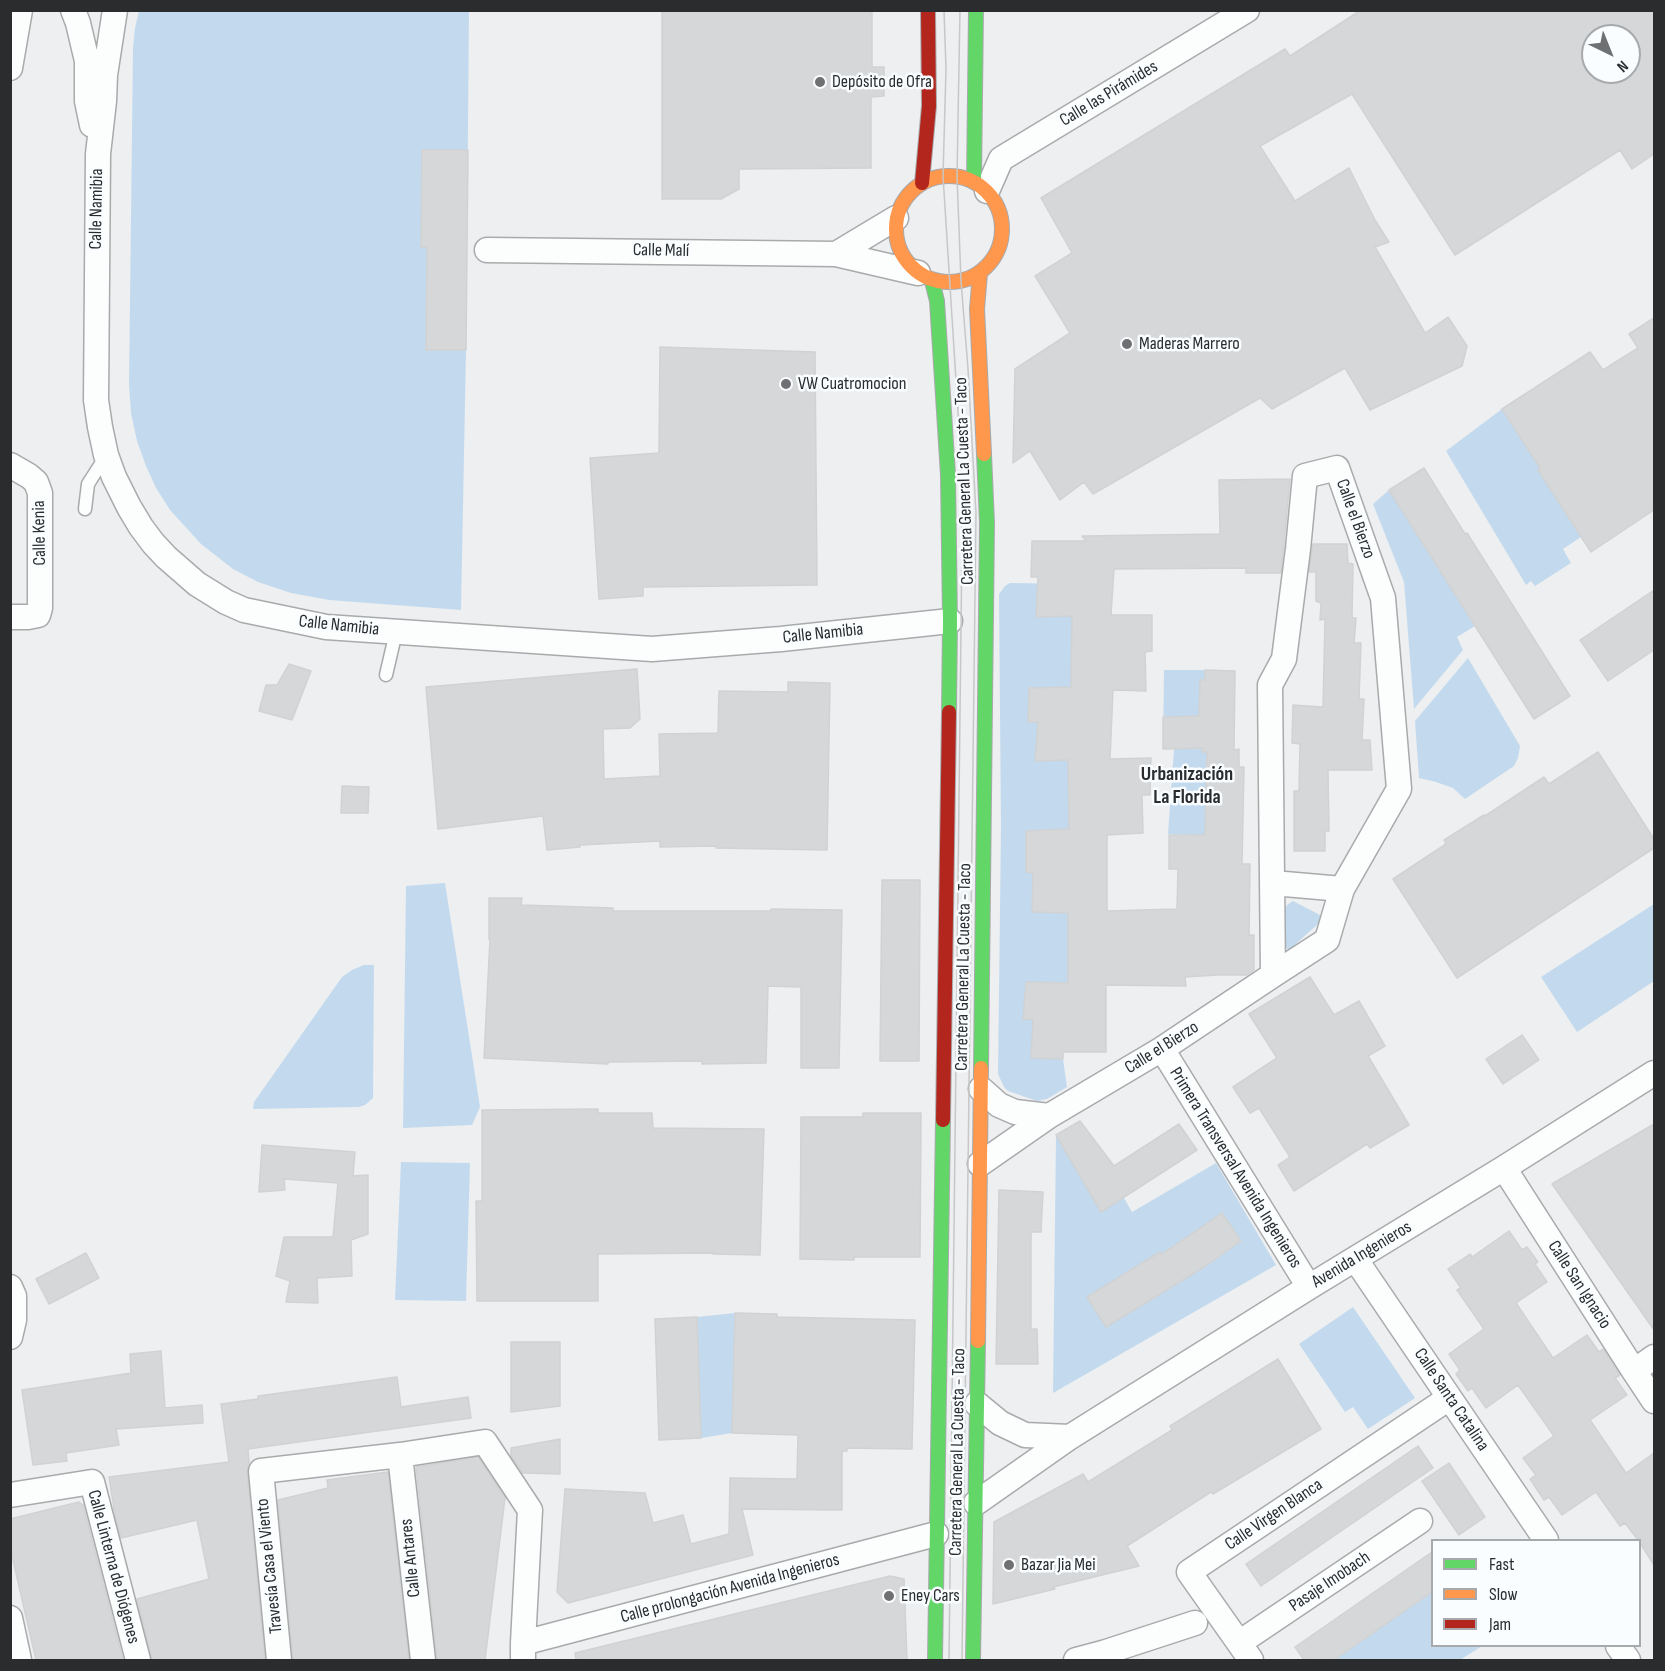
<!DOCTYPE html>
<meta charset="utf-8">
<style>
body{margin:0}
#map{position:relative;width:1665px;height:1671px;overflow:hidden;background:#edeff1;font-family:"Sofia Sans Condensed",sans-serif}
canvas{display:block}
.frame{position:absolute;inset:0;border:12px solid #2a2c2d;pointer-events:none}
.legend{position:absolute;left:1431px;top:1539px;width:210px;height:108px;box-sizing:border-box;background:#fafdff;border:2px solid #a7a9ab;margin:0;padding:8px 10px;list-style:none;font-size:18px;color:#2a2c2d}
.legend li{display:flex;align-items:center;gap:12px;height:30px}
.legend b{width:30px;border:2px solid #a7a9ab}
.north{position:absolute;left:1581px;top:24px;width:60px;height:60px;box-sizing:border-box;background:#fafdff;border:2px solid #a7a9ab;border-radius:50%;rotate:137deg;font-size:16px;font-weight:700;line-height:24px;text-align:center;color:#2a2c2d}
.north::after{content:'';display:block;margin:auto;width:21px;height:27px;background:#6e7072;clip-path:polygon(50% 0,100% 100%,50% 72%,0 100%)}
</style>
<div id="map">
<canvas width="1665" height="1671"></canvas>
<div class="frame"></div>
<ul class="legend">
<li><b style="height:8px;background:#63d668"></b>Fast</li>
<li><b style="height:8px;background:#ff974d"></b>Slow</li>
<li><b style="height:8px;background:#b3261e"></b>Jam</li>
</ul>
<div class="north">N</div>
</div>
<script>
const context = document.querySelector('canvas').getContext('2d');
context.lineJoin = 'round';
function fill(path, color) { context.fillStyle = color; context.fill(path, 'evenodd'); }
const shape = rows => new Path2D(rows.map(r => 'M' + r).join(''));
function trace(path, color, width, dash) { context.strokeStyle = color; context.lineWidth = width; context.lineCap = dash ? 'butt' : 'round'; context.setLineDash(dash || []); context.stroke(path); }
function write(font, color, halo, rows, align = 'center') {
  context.font = font + ' "Sofia Sans Condensed",sans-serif'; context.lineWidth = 5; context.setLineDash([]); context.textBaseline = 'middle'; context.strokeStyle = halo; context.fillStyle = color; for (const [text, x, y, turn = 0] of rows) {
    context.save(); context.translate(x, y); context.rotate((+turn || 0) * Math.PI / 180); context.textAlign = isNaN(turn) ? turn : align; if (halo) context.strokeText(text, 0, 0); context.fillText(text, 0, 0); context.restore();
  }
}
const green = shape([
 [139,11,469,11,466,350,461,610,329,600,291,593,258,582,233,569,201,544,170,510,156,488,146,466,137,441,131,413,129,385,133,48,135,28],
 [1502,409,1545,465,1538,470,1581,537,1563,549,1571,563,1535,586,1531,581,1526,585,1446,451],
 [1389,490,1475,626,1457,637,1463,650,1414,709,1404,582,1373,504],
 [1010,583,1079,584,1071,713,1063,687,1029,688,1028,721,1038,722,1036,761,1067,760,1069,733,1069,855,1059,830,1034,831,1033,912,1065,913,1066,878,1076,878,1068,1010,1033,1019,1031,1058,1063,1059,1067,1087,1047,1099,1037,1101,1008,1091,1004,1087,998,1074,1001,828,999,594,1005,586],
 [1468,658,1520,746,1518,758,1514,766,1465,799,1453,788,1436,782,1419,778,1415,721],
 [1164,670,1205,670,1203,733,1207,752,1212,810,1201,858,1201,835,1168,834,1174,749,1163,749],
 [445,883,480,1107,472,1125,403,1128,406,886],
 [1293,901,1322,916,1318,924,1289,950,1284,946,1285,909,1287,905],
 [1654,904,1654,981,1577,1032,1541,977],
 [364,965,374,965,373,1098,365,1105,359,1107,253,1109,254,1102,342,977,352,970],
 [1056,1135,1124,1198,1132,1212,1216,1163,1276,1265,1053,1393],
 [401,1162,470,1163,466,1301,395,1300],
 [1353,1307,1415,1398,1368,1429,1353,1407,1345,1412,1299,1344],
 [735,1313,732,1433,701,1438,697,1317],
 [1432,1592,1432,1646,1482,1646,1460,1660,1334,1660]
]);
const building = shape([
 [662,10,872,10,872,67,884,67,884,96,871,97,871,168,739,169,739,189,721,199,662,199,662,10],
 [1361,10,1654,10,1654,154,1632,169,1620,150,1455,255,1352,94,1260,146,1295,201,1349,168,1375,220,1389,242,1375,247,1425,333,1448,317,1467,346,1462,366,1370,410,1345,368,1272,409,1260,398,1093,494,1084,482,1060,500,1030,451,1013,463,1015,369,1070,333,1035,276,1072,253,1041,198,1285,49,1290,56,1361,10],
 [1593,36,1629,36,1629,72,1593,72,1593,36],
 [422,150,468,150,466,350,426,350,427,247,421,247,422,150],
 [1654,318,1654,510,1591,552,1538,470,1540,468,1502,409,1590,352,1603,370,1638,348,1629,334,1654,318],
 [660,347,815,352,817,585,643,587,643,596,599,599,590,458,659,453,660,347],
 [1424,468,1465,534,1467,533,1570,696,1534,719,1389,490,1424,468],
 [1290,479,1281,573,1246,573,1246,568,1114,569,1111,615,1152,615,1152,651,1145,652,1146,691,1113,690,1110,759,1151,758,1150,795,1142,795,1143,833,1107,835,1107,911,1177,909,1178,869,1169,869,1169,835,1205,835,1207,752,1202,752,1202,748,1163,749,1163,717,1199,716,1200,680,1205,680,1205,670,1235,671,1234,750,1239,749,1239,767,1244,767,1242,864,1250,864,1249,935,1254,935,1254,970,1247,975,1217,975,1185,977,1186,986,1106,985,1106,1052,1063,1052,1063,1059,1031,1058,1033,1019,1023,1020,1026,982,1068,983,1068,913,1032,912,1033,873,1026,872,1026,831,1069,829,1068,760,1035,761,1038,722,1028,722,1029,688,1071,687,1072,616,1036,617,1038,577,1031,577,1032,541,1086,541,1082,536,1220,534,1219,480,1290,479],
 [1313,544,1347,544,1348,563,1353,564,1352,618,1356,618,1354,643,1361,643,1359,699,1364,699,1362,740,1370,740,1372,770,1328,770,1329,831,1325,831,1325,851,1294,851,1294,791,1299,791,1300,744,1292,743,1293,705,1323,707,1325,619,1320,620,1321,603,1316,601,1316,572,1309,572,1313,544],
 [1654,590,1654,650,1608,681,1580,640,1654,590],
 [289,664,311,671,292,720,259,711,266,685,277,685,289,664],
 [637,669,640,719,630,728,603,729,604,779,660,776,659,734,718,733,719,691,788,692,788,682,830,683,827,850,716,848,716,846,660,847,660,841,580,845,580,847,547,850,543,816,438,829,426,687,637,669],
 [1598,752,1654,839,1654,848,1457,978,1393,879,1446,844,1444,840,1484,815,1485,816,1544,777,1549,784,1598,752],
 [342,786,369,787,368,813,341,813,342,786],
 [882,880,920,880,919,1061,880,1061,882,880],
 [489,898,522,898,521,905,613,908,613,911,771,911,771,909,842,910,839,1068,801,1068,801,987,768,986,766,1063,702,1064,702,1061,608,1062,608,1064,484,1058,490,939,489,939,489,898],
 [1310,977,1334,1015,1359,1001,1385,1046,1368,1056,1409,1125,1370,1148,1367,1144,1294,1191,1278,1165,1290,1157,1259,1108,1250,1113,1233,1087,1277,1058,1249,1014,1310,977],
 [1522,1035,1539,1060,1503,1084,1486,1059,1522,1035],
 [598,1109,598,1113,652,1113,653,1128,764,1129,760,1255,713,1254,713,1253,598,1254,598,1301,477,1301,476,1201,482,1201,482,1110,598,1109],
 [863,1113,921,1113,920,1257,854,1257,854,1260,800,1259,801,1117,863,1117,863,1113],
 [1080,1121,1114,1166,1179,1124,1197,1150,1101,1212,1056,1135,1080,1121],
 [1654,1124,1654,1330,1552,1184,1654,1124],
 [262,1145,355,1152,353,1176,368,1175,368,1234,351,1240,352,1276,317,1278,318,1303,286,1302,290,1281,276,1276,284,1237,333,1237,338,1183,284,1179,285,1190,259,1192,262,1145],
 [999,1190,1043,1192,1041,1232,1031,1232,1031,1329,1037,1329,1038,1364,996,1364,999,1190],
 [1222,1213,1241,1241,1204,1267,1106,1327,1087,1297,1160,1252,1162,1254,1222,1213],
 [1509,1231,1522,1250,1527,1247,1538,1262,1535,1264,1547,1282,1516,1303,1553,1358,1587,1335,1599,1352,1603,1349,1620,1375,1615,1378,1627,1395,1590,1420,1626,1473,1654,1453,1654,1565,1640,1543,1640,1540,1638,1540,1625,1523,1620,1526,1596,1492,1562,1515,1549,1497,1544,1500,1530,1479,1536,1475,1523,1458,1554,1436,1518,1385,1486,1408,1472,1388,1468,1391,1456,1374,1460,1370,1449,1354,1484,1329,1457,1290,1461,1288,1448,1269,1470,1254,1472,1257,1509,1231],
 [86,1253,99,1278,49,1304,36,1279,86,1253],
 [735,1313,777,1314,777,1317,915,1320,912,1449,847,1448,847,1451,842,1451,842,1510,742,1509,753,1555,568,1603,557,1592,565,1489,645,1493,653,1523,683,1515,691,1544,729,1534,730,1478,797,1479,798,1435,732,1433,735,1313],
 [697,1317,701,1438,659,1440,655,1319,697,1317],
 [511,1342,560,1342,560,1406,511,1412,511,1342],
 [161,1351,165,1408,202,1405,203,1423,116,1429,119,1445,66,1453,67,1461,33,1465,22,1390,131,1373,130,1354,161,1351],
 [1278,1359,1321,1429,1213,1494,1211,1492,1127,1546,1139,1566,1053,1587,1055,1589,993,1604,994,1522,1083,1474,1088,1482,1172,1430,1170,1426,1278,1359],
 [397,1377,401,1407,468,1397,471,1418,248,1449,249,1463,247,1472,265,1660,152,1660,137,1599,209,1579,197,1520,121,1538,115,1515,109,1477,229,1462,221,1404,258,1399,258,1396,397,1377],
 [560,1439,560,1474,523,1473,511,1456,511,1448,560,1439],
 [1418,1446,1433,1468,1261,1586,1246,1564,1418,1446],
 [478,1457,505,1498,485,1660,437,1660,416,1467,478,1457],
 [1449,1463,1485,1517,1459,1535,1422,1481,1449,1463],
 [388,1472,409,1660,293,1660,278,1500,328,1488,327,1480,388,1472],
 [79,1502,83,1505,123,1660,36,1660,10,1547,10,1519,79,1502],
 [1432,1552,1432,1592,1334,1660,1304,1660,1295,1647,1432,1552],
 [890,1576,904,1579,907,1660,576,1660,575,1653,890,1576]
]);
const lane = shape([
 [85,509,88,484,106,456],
 [386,675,396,632]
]);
const street = shape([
 [73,10,78,23,87,61,87,101,92,125],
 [115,10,105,75,104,101,98,154,96,400,100,427,106,455,114,477,129,507,141,527,153,543,166,557,197,584,226,602,244,610,326,627,652,649,781,639,950,621],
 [10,68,20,10],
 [987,191,1001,159,1247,10],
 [487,250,836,254,918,273],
 [836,254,896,218],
 [10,465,29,476,36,482,40,493,40,608,38,615,28,617,10,617],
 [1273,883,1342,889],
 [1162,1049,1309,1287],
 [981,1089,999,1105,1015,1112,1049,1116],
 [980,1164,1049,1116,1162,1049,1273,975,1327,940,1342,889,1399,789,1383,598,1337,468,1305,476,1298,549,1284,659,1270,685,1273,975],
 [1504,1168,1634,1371,1654,1401],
 [1356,1260,1546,1540],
 [10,1287,14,1296,14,1320,10,1337],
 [1634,1371,1654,1357],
 [977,1404,1000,1423,1025,1435,1070,1437],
 [400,1455,423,1660],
 [10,1495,92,1482,138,1660],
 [976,1503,1070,1437,1309,1287,1504,1168,1654,1073],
 [10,1618,19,1660],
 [523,1643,936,1534],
 [1239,1643,1420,1521],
 [1618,1646,1628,1660],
 [1106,1652,1195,1623],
 [279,1660,261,1471,400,1455,485,1442,530,1510,523,1643,523,1660],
 [1076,1660,1106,1652,1112,1660],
 [1251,1660,1189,1572,1449,1398]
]);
const fast = shape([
 [974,181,976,10],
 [932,281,937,301,948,475,950,621,949,712],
 [981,1068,987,523,984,454],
 [935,1660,943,1120],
 [973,1660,978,1341]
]);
const slow = shape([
 '896 229a53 53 0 1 1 106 0a53 53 0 1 1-106 0Z',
 [980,273,977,309,984,454],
 [978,1341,981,1068]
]);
const jam = shape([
 [922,183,929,106,928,10],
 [943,1120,949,712]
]);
const tram = shape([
 [944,10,946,69,943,176,960,443,962,541,949,1660],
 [960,10,957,176,961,281,968,369,976,513,962,1660]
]);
const markers = [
 [820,82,6,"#6e7072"],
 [1127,344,6,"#6e7072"],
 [786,384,6,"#6e7072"],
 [1009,1565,6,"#6e7072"],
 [889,1596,6,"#6e7072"]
];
const poiNames = [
 ["Depósito de Ofra",832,82],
 ["Maderas Marrero",1139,344],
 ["VW Cuatromocion",798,384],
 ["Bazar Jia Mei",1021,1565],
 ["Eney Cars",901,1596]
];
const streetNames = [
 ["Calle las Pirámides",1109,94,-31],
 ["Calle Namibia",97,209,-89],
 ["Calle Malí",661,251,1],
 ["Carretera General La Cuesta - Taco",965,481,-92],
 ["Calle el Bierzo",1355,519,70],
 ["Calle Kenia",40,533,-91],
 ["Calle Namibia",339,626,6],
 ["Calle Namibia",823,634,-6],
 ["Carretera General La Cuesta - Taco",964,967,-89],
 ["Calle el Bierzo",1162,1048,-32],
 ["Primera Transversal Avenida Ingenieros",1235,1168,58],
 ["Avenida Ingenieros",1362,1255,-31],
 ["Calle San Ignacio",1579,1285,57],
 ["Calle Santa Catalina",1451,1400,56],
 ["Carretera General La Cuesta - Taco",958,1452,-89],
 ["Calle Virgen Blanca",1274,1515,-34],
 ["Calle Antares",411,1558,-96],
 ["Travesía Casa el Viento",270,1566,-96],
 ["Calle Linterna de Diógenes",113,1567,75],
 ["Pasaje Imobach",1330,1582,-34],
 ["Calle prolongación Avenida Ingenieros",730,1589,-15]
];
const neighbourhoodNames = [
 ["Urbanización",1187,775],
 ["La Florida",1187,798]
];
fill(green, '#c3daee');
fill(building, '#d6d7d9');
trace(building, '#d0d2d3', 1.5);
trace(lane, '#a8aaac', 15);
trace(street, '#a8aaac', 27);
trace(fast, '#a8aaac', 16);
trace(slow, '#a8aaac', 16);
trace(jam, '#a8aaac', 16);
trace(lane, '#fcfdfd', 12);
trace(street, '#fcfdfd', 24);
trace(fast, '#63d668', 14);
trace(slow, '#ff974d', 14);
trace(jam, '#b3261e', 14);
trace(tram, '#c7c7c7', 1.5);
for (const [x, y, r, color] of markers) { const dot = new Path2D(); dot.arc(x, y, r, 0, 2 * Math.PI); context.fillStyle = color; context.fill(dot); trace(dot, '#fafdff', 2); }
write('18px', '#2a2c2d', '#fafdff', poiNames, 'left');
write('18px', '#2a2c2d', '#fafdff', streetNames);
write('bold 20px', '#2a2c2d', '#fafdff', neighbourhoodNames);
</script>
